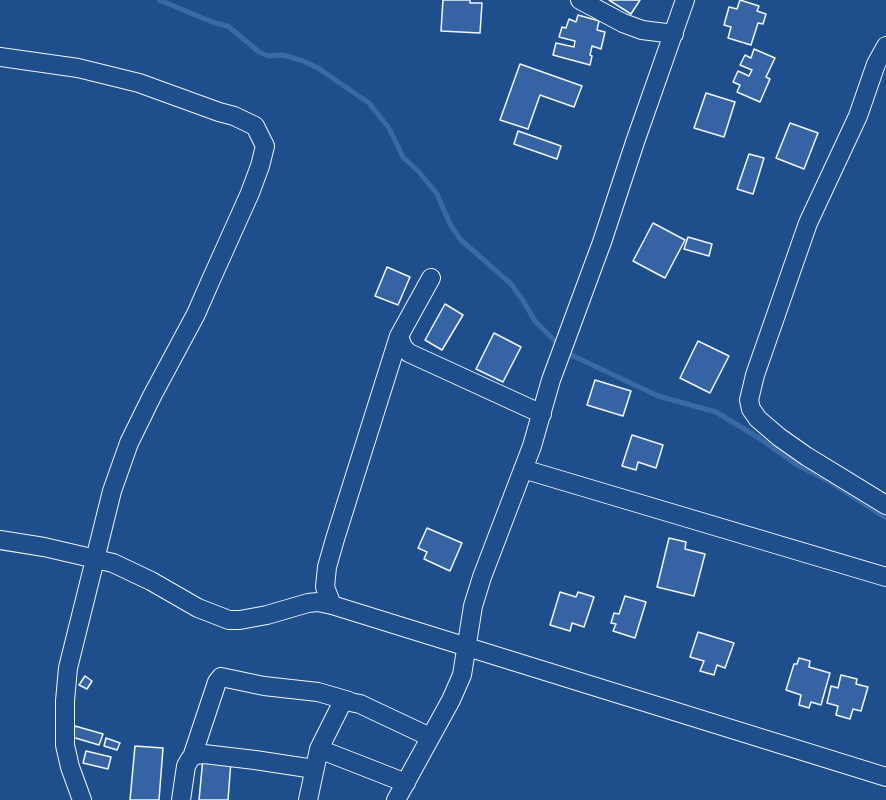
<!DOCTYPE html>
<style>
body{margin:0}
canvas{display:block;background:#1f4e8c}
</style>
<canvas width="886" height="800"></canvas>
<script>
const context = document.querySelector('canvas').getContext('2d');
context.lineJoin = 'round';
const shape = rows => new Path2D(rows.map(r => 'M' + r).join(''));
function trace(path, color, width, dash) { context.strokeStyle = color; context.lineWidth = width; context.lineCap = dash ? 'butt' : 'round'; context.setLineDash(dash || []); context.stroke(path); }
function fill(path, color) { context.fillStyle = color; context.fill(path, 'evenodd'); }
const stream = shape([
 [159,0,215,23,228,26,259,52,269,56,283,55,303,61,318,68,369,103,389,128,403,157,419,172,437,194,450,224,461,240,511,284,522,299,535,321,557,343],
 [565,352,658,396,716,412,759,438,797,465,827,480,886,518]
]);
const building = shape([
 [443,0,470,0,470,3,482,3,480,33,441,31,443,0],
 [609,0,640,0,631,14,609,0],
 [740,0,759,6,757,11,766,14,763,24,758,23,751,45,728,38,731,27,724,25,729,7,737,9,740,0],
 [578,15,599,21,597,30,605,32,601,49,592,46,590,55,592,56,590,65,553,55,556,43,574,47,575,41,559,37,562,27,566,28,569,19,576,22,578,15],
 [754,49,775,58,766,77,770,79,760,102,737,92,740,85,733,82,738,71,749,76,752,70,740,65,745,55,751,58,754,49],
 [520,64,582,86,574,107,540,95,528,129,500,120,520,64],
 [706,93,735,102,724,137,694,128,706,93],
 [790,123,818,133,804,169,776,158,790,123],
 [518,131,561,146,557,159,514,144,518,131],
 [749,154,764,158,753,194,737,189,749,154],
 [653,223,685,240,665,278,633,261,653,223],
 [688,237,712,244,709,256,684,249,688,237],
 [387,267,410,277,398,305,375,296,387,267],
 [445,304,463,315,442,350,425,340,445,304],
 [494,333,521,347,503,382,476,369,494,333],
 [698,341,729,356,710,393,680,378,698,341],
 [595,380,631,391,623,416,587,405,595,380],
 [632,435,663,445,656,468,638,462,636,470,622,466,632,435],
 [427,528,462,543,450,571,424,559,427,552,418,548,427,528],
 [669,538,686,542,685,549,705,554,694,596,657,587,669,538],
 [560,592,576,597,578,592,594,597,584,627,572,623,570,631,550,625,560,592],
 [625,596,646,602,635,638,613,631,616,624,611,623,614,613,619,614,625,596],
 [698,632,734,643,725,668,717,665,714,675,700,671,704,661,690,657,698,632],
 [799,658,810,661,809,667,830,673,821,705,811,702,809,708,799,705,801,695,786,690,794,664,797,664,799,658],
 [841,675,857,679,856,684,868,687,861,711,853,709,850,719,836,715,838,706,827,703,831,686,838,688,841,675],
 [85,676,92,681,87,689,79,685,85,676],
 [75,726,103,734,99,745,72,737,75,726],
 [106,738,120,743,117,750,104,746,106,738],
 [135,746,163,748,159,800,130,800,135,746],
 [86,751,111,757,108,769,83,763,86,751],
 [203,758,231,761,228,800,199,800,203,758]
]);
const minor = shape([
 [580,0,623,23,642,30,674,34],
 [886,46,876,64,858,116,808,223,755,375,749,400,751,409,758,419,779,437,806,456,886,505],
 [0,57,78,68,139,83,219,112,234,116,255,126,265,146,260,166,250,193,210,282,196,314,152,396,129,443,112,491,68,668,65,701,65,745,70,767,82,800],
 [399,336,403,347,409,353,542,414],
 [523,469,886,577],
 [0,540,44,547,113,563,151,581,198,608,229,620,240,620,267,615,308,603,318,602,332,605,886,777],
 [332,605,325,587,327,567,335,539,399,336,431,278],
 [319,749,406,783],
 [192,757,217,682,221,677,264,686,318,692,349,701],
 [181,800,186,766,190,759,195,755,204,754,255,760,314,769],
 [308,800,319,749,342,703,345,701,360,704,430,737],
 [396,800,451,700,462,675,473,606,482,577,532,446,551,380,602,242,635,142,685,0]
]);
trace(stream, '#3b69a3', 5);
fill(building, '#3563a3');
trace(building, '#f2f6ff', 1.5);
trace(minor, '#f2f6ff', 20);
trace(minor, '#1f4e8c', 18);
</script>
